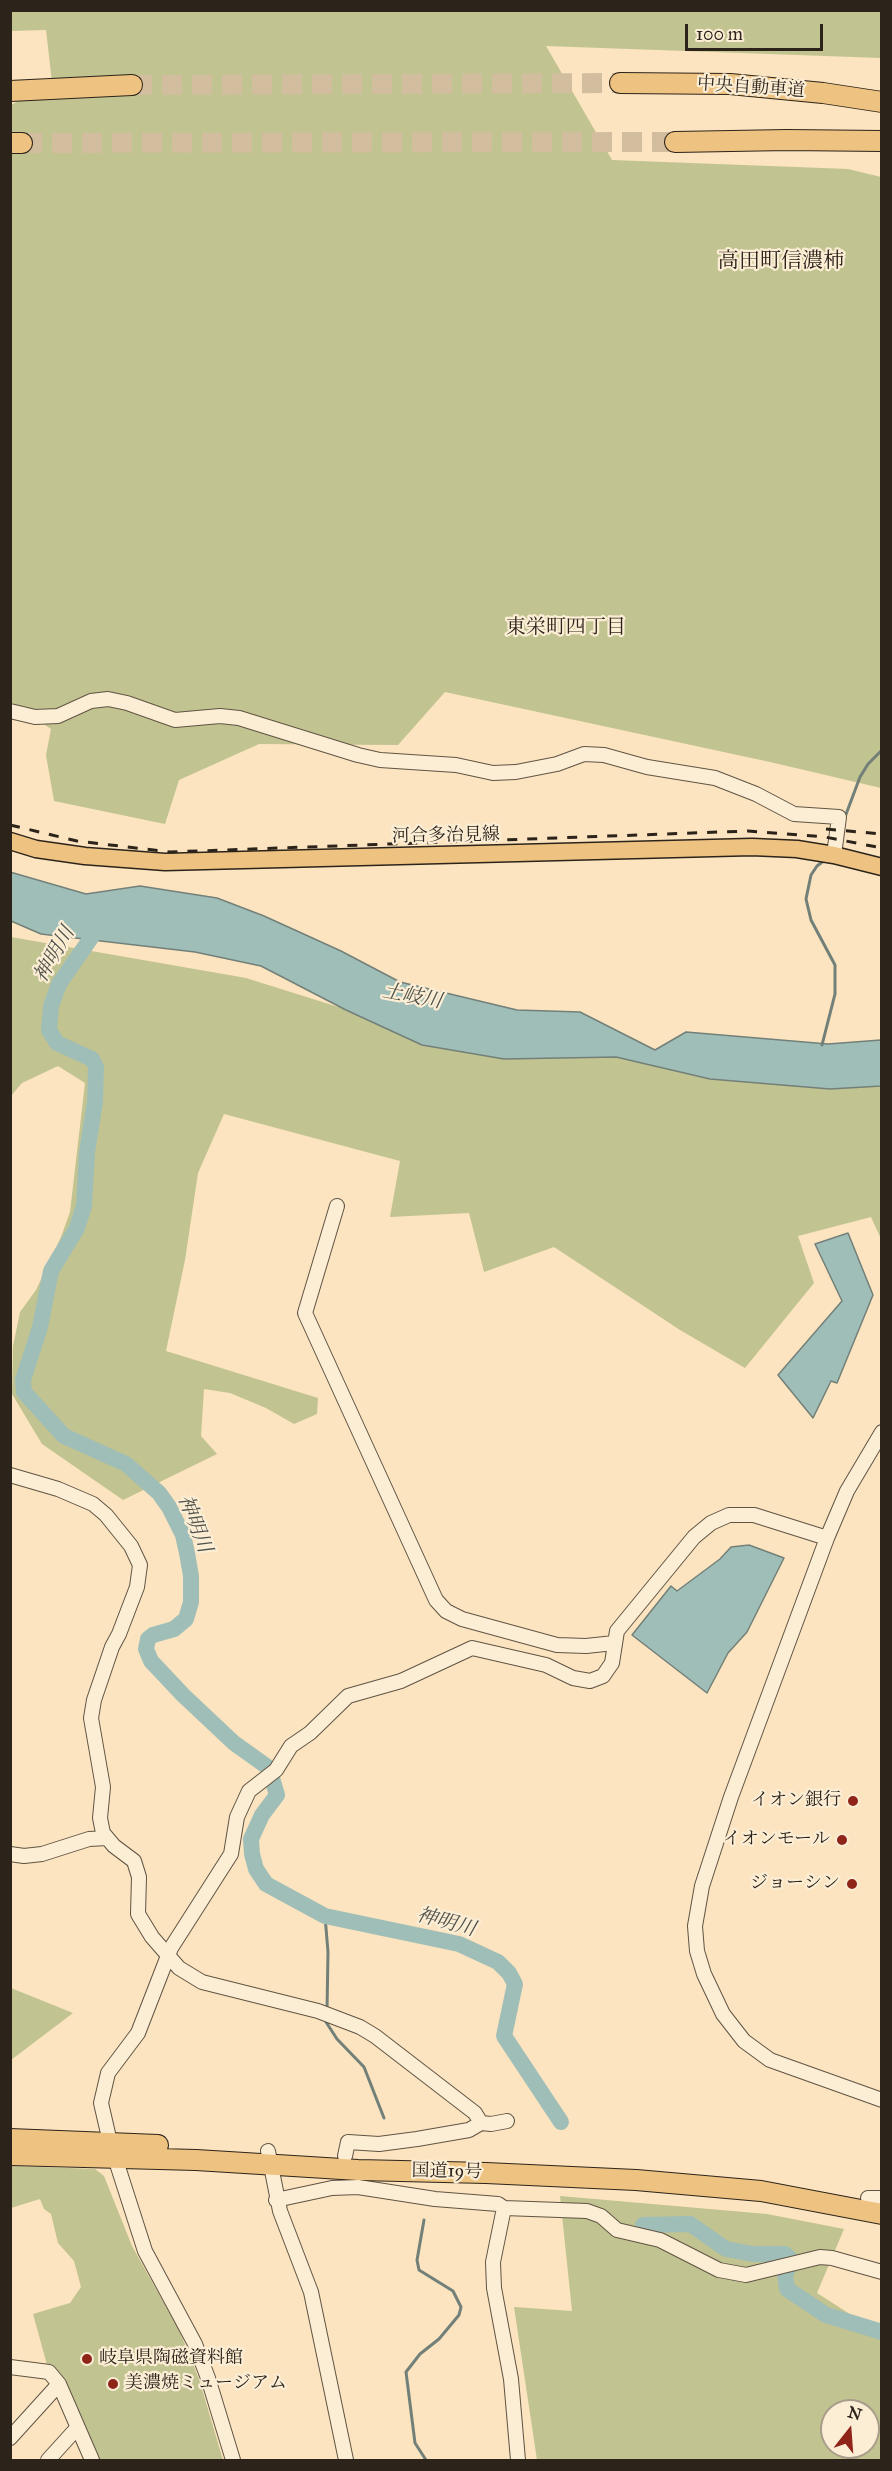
<!DOCTYPE html>
<meta charset="utf-8">
<style>
body{margin:0}
#map{position:relative;width:892px;height:2471px;overflow:hidden;background:#fbe4bf;font-family:"IM FELL Great Primer",serif}
canvas{display:block}
.frame{position:absolute;inset:0;border:12px solid #2c241b;pointer-events:none}
.north{position:absolute;left:820px;top:2399px;width:60px;height:60px;box-sizing:border-box;background:#fcedd5;border:2px solid #a99d8b;border-radius:50%;rotate:17deg;font-size:16px;font-weight:700;line-height:24px;text-align:center;color:#2c241b}
.north::after{content:'';display:block;margin:auto;width:21px;height:27px;background:#8f2418;clip-path:polygon(50% 0,100% 100%,50% 72%,0 100%)}
.scale{position:absolute;left:685px;top:24px;width:138px;height:27px;box-sizing:border-box;border:3px solid #2c241b;border-top:0;padding-left:8px;font-size:18px;line-height:21px;white-space:nowrap;color:#2c241b;-webkit-text-stroke:4px #fcedd5;paint-order:stroke}
</style>
<div id="map">
<canvas width="892" height="2471"></canvas>
<div class="frame"></div>
<div class="north">N</div>
<div class="scale">100 m</div>
</div>
<script>
const context = document.querySelector('canvas').getContext('2d');
context.lineJoin = 'round';
function fill(path, color) { context.fillStyle = color; context.fill(path, 'evenodd'); }
const shape = rows => new Path2D(rows.map(r => 'M' + r).join(''));
function trace(path, color, width, dash) { context.strokeStyle = color; context.lineWidth = width; context.lineCap = dash ? 'butt' : 'round'; context.setLineDash(dash || []); context.stroke(path); }
function write(font, color, halo, rows, align = 'center') {
  context.font = font + ' "IM FELL Great Primer","Noto Serif JP",serif'; context.lineWidth = 4.5; context.setLineDash([]); context.textBaseline = 'middle'; context.strokeStyle = halo; context.fillStyle = color; for (const [text, x, y, turn = 0] of rows) {
    context.save(); context.translate(x, y); context.rotate((+turn || 0) * Math.PI / 180); context.textAlign = isNaN(turn) ? turn : align; if (halo) context.strokeText(text, 0, 0); context.fillText(text, 0, 0); context.restore();
  }
}
const green = shape([
 [10,11,881,11,881,58,546,46,612,160,848,169,881,177,881,788,770,762,445,692,398,745,259,744,179,780,165,824,54,801,46,755,51,729,11,702,11,105,52,82,46,30,11,31],
 [11,937,246,978,504,1059,616,1057,710,1079,881,1081,881,1239,871,1217,798,1236,814,1283,745,1368,680,1330,554,1247,484,1272,469,1213,390,1217,400,1161,224,1114,198,1173,185,1260,166,1351,318,1398,317,1414,294,1424,266,1408,230,1393,204,1389,201,1436,217,1454,123,1500,42,1444,12,1394,13,1346,20,1312,36,1290,61,1237,70,1212,85,1083,58,1066,22,1083,11,1096],
 [11,1988,73,2013,11,2060],
 [11,2166,95,2169,104,2176,132,2246,179,2330,189,2354,199,2379,223,2460,92,2460,49,2372,33,2314,70,2303,81,2287,74,2261,58,2243,51,2214,44,2209,40,2199,11,2208],
 [560,2196,767,2214,844,2229,817,2293,881,2334,881,2460,537,2460,514,2307,572,2311],
 [832,2411,868,2411,868,2447,832,2447]
]);
const water = shape([
 [10,872,86,894,140,886,217,898,264,916,341,951,400,982,517,1010,580,1012,655,1050,686,1032,828,1044,881,1040,881,1086,830,1089,710,1079,616,1057,504,1059,422,1045,346,1010,261,966,195,952,41,934,11,921,10,872],
 [848,1233,873,1295,837,1383,831,1381,813,1418,778,1375,842,1301,815,1244,848,1233],
 [749,1545,784,1558,747,1632,728,1653,707,1693,632,1635,671,1586,677,1591,720,1559,731,1547,749,1545]
]);
const stream = shape([
 [845,817,860,777,868,764,882,750],
 [822,1045,835,994,835,965,811,920,806,899,811,875,817,866,825,860],
 [325,1916,328,1952,327,2011],
 [327,2018,326,2022,337,2039,364,2067,384,2118],
 [424,2220,417,2260,419,2270,453,2291,461,2307,459,2315,439,2339,420,2354,406,2372,415,2443,426,2460]
]);
const river = shape([
 [97,925,93,935,59,984,51,1006,49,1030,57,1043,92,1059,96,1067,95,1102,87,1152,84,1206,77,1228,51,1271,40,1327,23,1380,24,1392,64,1436,126,1464,159,1493,169,1507,183,1535,187,1553,191,1576,191,1602,186,1619,174,1629,153,1635,148,1639,146,1649,151,1661,183,1695,234,1743,269,1768,277,1795,262,1815,251,1839,252,1854,256,1869,266,1884,325,1916,459,1944,498,1962,509,1973,515,1984,504,2036,561,2122],
 [643,2225,690,2224,726,2249,753,2254,785,2254,790,2259,790,2265,785,2274,787,2289,826,2315,882,2332]
]);
const highwayTunnel = shape([
 [132,85,620,83],
 [22,143,675,142]
]);
const minor = shape([
 [10,711,35,717,58,716,91,701,108,699,127,703,175,720,220,716,239,718,358,755,380,760,456,765,493,773,516,772,557,764,584,754,604,755,647,767,715,778,756,794,794,814,839,817,834,855],
 [337,1206,305,1313,436,1600,446,1611,462,1619,557,1645,586,1646,614,1643],
 [10,1475,58,1489,93,1504,106,1515,131,1546,140,1565,137,1587,119,1634,112,1647,94,1700,91,1718,103,1787,100,1818,103,1833,114,1846,134,1861,139,1877,138,1914,152,1937,179,1968,202,1982,318,2011,360,2027,375,2036,475,2113,481,2123],
 [827,1538,731,1797,702,1886,695,1926,697,1951,704,1974,723,2014,744,2041,770,2060,882,2100],
 [10,1854,24,1856,42,1854,89,1839,107,1838],
 [268,2151,280,2211,311,2292,346,2460],
 [345,2156,348,2142,379,2144,417,2139,469,2130,481,2123,491,2124,507,2121],
 [868,2198,882,2198],
 [276,2200,332,2188,358,2187,435,2199,498,2204,504,2208,587,2211,601,2216,617,2230,660,2240,719,2270,746,2275,820,2257,832,2258,882,2272],
 [504,2208,493,2262,494,2288,511,2379,518,2460],
 [10,2367,49,2372,59,2384,92,2460],
 [10,2438,59,2384],
 [48,2460,77,2428],
 [233,2460,208,2378,195,2344,145,2251,110,2142,101,2103,108,2073,138,2033,171,1948,231,1854,237,1817,249,1791,276,1770,291,1746,310,1733,348,1696,401,1681,472,1648,546,1665,573,1678,590,1681,603,1676,612,1663,617,1631,694,1537,711,1523,729,1515,754,1515,827,1538,847,1491,882,1432]
]);
const major = shape([
 [10,841,36,849,85,856,165,862,752,847,797,849,834,855,882,867]
]);
const highway = shape([
 [620,83,730,84,823,93,882,102],
 [10,91,132,85],
 [675,142,787,140,882,141],
 [10,143,22,143],
 [10,2139,158,2145],
 [10,2155,196,2160,358,2170,486,2173,636,2180,761,2191,882,2214]
]);
const rail = shape([
 [10,825,77,841,170,852,748,831,825,837,882,848],
 [826,829,882,834]
]);
const markers = [
 [853,1801,6,"#8f2418"],
 [842,1840,6,"#8f2418"],
 [852,1884,6,"#8f2418"],
 [87,2359,6,"#8f2418"],
 [113,2384,6,"#8f2418"]
];
const streetNames = [
 ["中央自動車道",751,88,4],
 ["河合多治見線",446,836,-1],
 ["国道19号",447,2172,1]
];
const poiNames = [
 ["イオン銀行",841,1801],
 ["イオンモール",830,1840],
 ["ジョーシン",840,1884],
 ["岐阜県陶磁資料館",99,2359,"left"],
 ["美濃焼ミュージアム",125,2384,"left"]
];
const neighbourhoodNames = [
 ["東栄町四丁目",566,628]
];
const waterNames = [
 ["神明川",55,955,-60],
 ["土岐川",412,997,11],
 ["神明川",194,1524,69],
 ["神明川",446,1923,15]
];
const quarterNames = [
 ["高田町信濃柿",781,262]
];
fill(green, '#c1c390');
fill(water, '#a0beb8');
trace(water, '#728079', 1.5);
trace(stream, '#728079', 3);
trace(river, '#a0beb8', 16);
trace(highwayTunnel, '#d2be9e', 20, [20, 10]);
trace(minor, '#605444', 16);
trace(major, '#2c241b', 19);
trace(highway, '#2c241b', 22);
trace(minor, '#fcedd5', 14);
trace(major, '#eec280', 16);
trace(highway, '#eec280', 20);
trace(rail, '#2c241b', 3, [10, 10]);
for (const [x, y, r, color] of markers) { const dot = new Path2D(); dot.arc(x, y, r, 0, 2 * Math.PI); context.fillStyle = color; context.fill(dot); trace(dot, '#fcedd5', 2); }
write('18px', '#2c241b', '#fcedd5', streetNames);
write('18px', '#2c241b', '#fcedd5', poiNames, 'right');
write('20px', '#2c241b', '#fcedd5', neighbourhoodNames);
write('italic 20px', '#4f524a', '#fcedd5', waterNames);
write('21px', '#2c241b', '#fcedd5', quarterNames);
</script>
